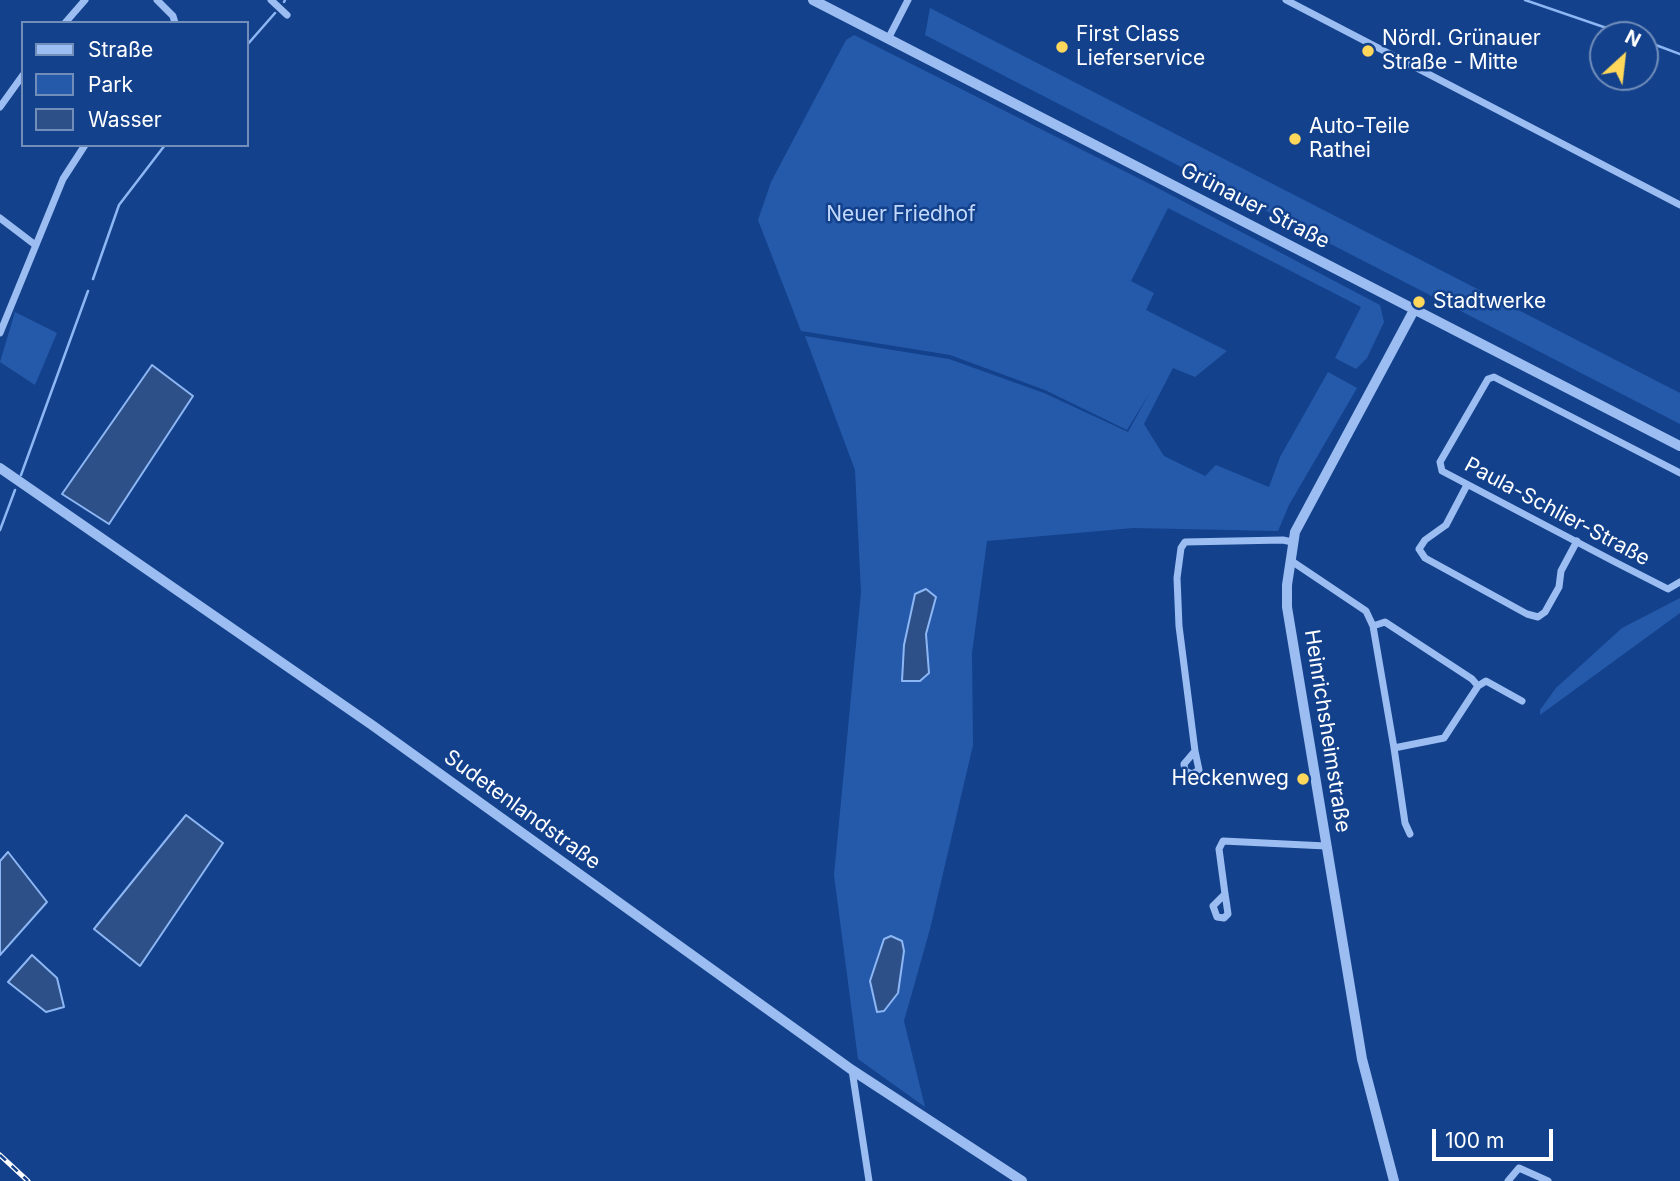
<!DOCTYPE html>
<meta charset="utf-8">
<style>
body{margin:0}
#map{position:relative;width:1680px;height:1181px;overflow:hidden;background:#13418c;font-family:Inter,sans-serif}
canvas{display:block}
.legend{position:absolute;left:21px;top:21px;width:228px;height:126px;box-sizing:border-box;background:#13418c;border:2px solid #718dba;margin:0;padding:9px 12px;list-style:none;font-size:21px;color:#fff}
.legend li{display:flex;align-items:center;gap:14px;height:35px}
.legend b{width:35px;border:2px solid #718dba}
.north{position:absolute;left:1589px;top:21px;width:70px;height:70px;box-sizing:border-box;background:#13418c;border:2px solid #718dba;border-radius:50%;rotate:27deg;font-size:19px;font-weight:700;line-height:28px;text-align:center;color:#fff}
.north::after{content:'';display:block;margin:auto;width:24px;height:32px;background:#ffd85b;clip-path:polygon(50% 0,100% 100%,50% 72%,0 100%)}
.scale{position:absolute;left:1432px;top:1129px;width:121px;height:32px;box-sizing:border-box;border:4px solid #fff;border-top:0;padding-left:9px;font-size:21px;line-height:24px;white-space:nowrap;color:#fff;-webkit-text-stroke:5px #13418c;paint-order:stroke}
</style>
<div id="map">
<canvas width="1680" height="1181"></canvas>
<ul class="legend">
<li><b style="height:9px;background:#9bbdf1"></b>Straße</li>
<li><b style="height:19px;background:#255aab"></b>Park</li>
<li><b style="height:19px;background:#2e5088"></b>Wasser</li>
</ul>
<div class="north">N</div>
<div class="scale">100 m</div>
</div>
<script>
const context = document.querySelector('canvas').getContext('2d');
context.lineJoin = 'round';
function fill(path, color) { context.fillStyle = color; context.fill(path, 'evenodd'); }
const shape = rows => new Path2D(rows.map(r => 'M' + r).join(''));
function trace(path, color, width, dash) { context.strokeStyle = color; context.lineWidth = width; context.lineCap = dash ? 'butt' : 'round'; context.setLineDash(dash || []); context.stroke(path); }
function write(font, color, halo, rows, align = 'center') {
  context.font = font + ' Inter,sans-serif'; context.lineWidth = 5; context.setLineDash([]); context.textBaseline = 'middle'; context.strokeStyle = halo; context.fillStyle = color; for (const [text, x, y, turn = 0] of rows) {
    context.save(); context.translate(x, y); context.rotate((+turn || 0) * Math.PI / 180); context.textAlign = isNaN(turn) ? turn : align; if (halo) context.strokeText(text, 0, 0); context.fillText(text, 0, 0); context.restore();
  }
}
const green = shape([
 [930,8,1680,393,1680,424,925,35],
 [854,35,1152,185,1380,305,1384,322,1367,358,1356,369,1335,358,1361,307,1168,208,1131,281,1154,293,1146,310,1227,351,1195,377,1173,368,1144,424,1164,456,1205,476,1216,465,1269,487,1280,457,1328,372,1357,388,1289,505,1278,531,1133,528,987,541,972,653,973,745,930,929,904,1021,925,1107,858,1059,834,875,861,592,855,470,805,336,949,359,1044,393,1128,432,1150,392,1127,430,1045,390,950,355,801,331,758,220,771,182,846,40],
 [936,597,926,634,929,673,904,645],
 [884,939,904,951,898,993,884,1011,877,1012,878,960],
 [15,312,57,333,35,385,0,362],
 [1680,598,1680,613,1540,715,1540,710,1556,688,1622,628]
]);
const water = shape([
 [152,365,193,396,109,524,62,494,152,365],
 [926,589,936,597,926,634,929,673,920,681,902,681,904,645,915,594,926,589],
 [186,815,223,843,140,966,94,929,186,815],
 [8,852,47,902,0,955,0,861,8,852],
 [891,936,902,941,904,951,898,993,884,1011,877,1012,870,981,884,939,891,936],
 [32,955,57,978,64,1007,46,1012,8,982,32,955]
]);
const stream = shape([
 [1525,0,1627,35],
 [284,2,285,0],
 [1645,41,1680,54],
 [247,45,275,13],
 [93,279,119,205,165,145],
 [21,475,88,291],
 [0,530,15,490]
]);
const minor = shape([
 [157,0,173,16,175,23],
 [271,0,287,15],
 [1286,0,1680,205],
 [65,23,85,0],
 [888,39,908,0],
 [0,107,23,75],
 [0,218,34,244],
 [0,333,63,179,85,145],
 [1680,473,1494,377,1488,379,1440,462,1442,471,1615,562,1668,589,1680,582],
 [1467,485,1446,525,1425,540,1419,549,1425,558,1527,614,1538,617,1545,612,1559,587,1561,571,1577,541],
 [1290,560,1366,611,1373,626,1385,622,1472,679,1478,686,1444,738,1394,748,1373,626],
 [1478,686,1486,681,1522,701],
 [1394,748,1405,823,1410,834],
 [1195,751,1199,770,1192,774,1185,771,1184,764,1195,751,1179,626,1177,578,1181,548,1185,542,1283,540,1292,542],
 [1225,894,1213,906,1217,917,1224,918,1228,914,1226,900,1225,894,1219,849,1223,841,1326,846],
 [852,1070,869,1181],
 [1508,1181,1519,1168,1548,1181]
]);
const tertiary = shape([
 [813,0,1680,446],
 [0,468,372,725,852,1070,1022,1181],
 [1394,1181,1362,1059,1287,607,1287,585,1295,532,1414,310]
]);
const rail = shape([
 [0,1155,28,1181]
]);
const markers = [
 [1062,47,7,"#ffd85b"],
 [1368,51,7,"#ffd85b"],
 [1295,139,7,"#ffd85b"],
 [1419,302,7,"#ffd85b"],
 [1303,779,7,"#ffd85b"]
];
const poiNames = [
 ["First Class",1076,35],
 ["Lieferservice",1076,59],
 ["Nördl. Grünauer",1382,39],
 ["Straße - Mitte",1382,63],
 ["Auto-Teile",1309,127],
 ["Rathei",1309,151],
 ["Stadtwerke",1433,302],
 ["Heckenweg",1289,779,"right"]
];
const streetNames = [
 ["Grünauer Straße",1255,206,27],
 ["Paula-Schlier-Straße",1557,512,28],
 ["Heinrichsheimstraße",1327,731,81],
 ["Sudetenlandstraße",522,810,36]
];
const parkNames = [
 ["Neuer Friedhof",901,215]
];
fill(green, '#255aab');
fill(water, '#2e5088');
trace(water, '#8db7f4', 2);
trace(stream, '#8db7f4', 2.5);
trace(minor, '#9bbdf1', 7);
trace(tertiary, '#9bbdf1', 10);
trace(rail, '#fff', 5);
trace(rail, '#13418c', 2.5, [8]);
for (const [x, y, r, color] of markers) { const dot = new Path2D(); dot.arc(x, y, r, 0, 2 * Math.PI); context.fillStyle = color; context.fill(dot); trace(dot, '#13418c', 2.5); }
write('21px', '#fff', '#13418c', poiNames, 'left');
write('21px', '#fff', '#13418c', streetNames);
write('21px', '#c2d9fc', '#13418c', parkNames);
</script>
